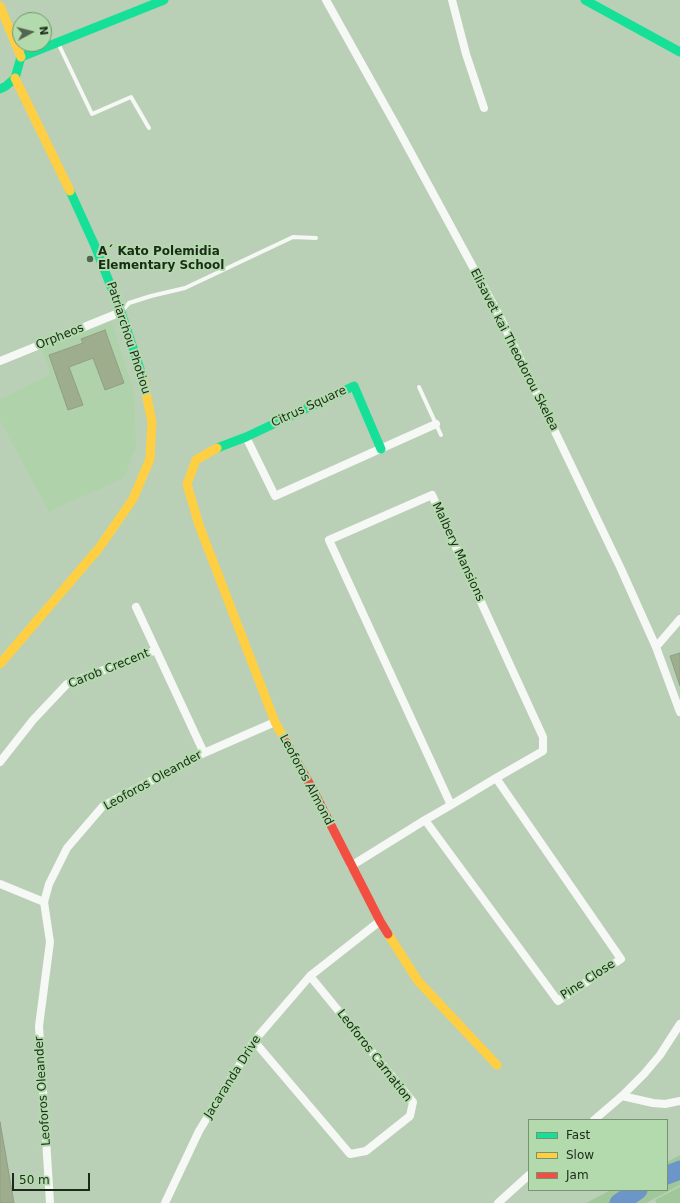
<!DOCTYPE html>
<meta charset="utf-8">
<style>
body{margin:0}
#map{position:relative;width:680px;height:1203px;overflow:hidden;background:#bad0b6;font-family:"DejaVu Sans",sans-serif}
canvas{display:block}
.legend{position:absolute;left:528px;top:1119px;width:140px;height:72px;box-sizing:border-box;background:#b3daac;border:1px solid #769471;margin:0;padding:5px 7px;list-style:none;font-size:12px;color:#1b2a19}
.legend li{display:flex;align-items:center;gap:8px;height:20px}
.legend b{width:20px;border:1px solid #769471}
.north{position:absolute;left:12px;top:12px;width:40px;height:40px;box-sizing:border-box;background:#b3daac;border:1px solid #769471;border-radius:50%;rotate:83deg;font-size:11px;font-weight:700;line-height:16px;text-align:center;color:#1b2a19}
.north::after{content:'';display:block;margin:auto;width:14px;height:18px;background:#536450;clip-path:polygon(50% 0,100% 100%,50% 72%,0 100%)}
.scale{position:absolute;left:12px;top:1173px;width:78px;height:18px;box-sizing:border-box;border:2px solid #1b2a19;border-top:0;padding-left:5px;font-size:12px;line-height:14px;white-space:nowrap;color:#1b2a19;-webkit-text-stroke:3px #b3daac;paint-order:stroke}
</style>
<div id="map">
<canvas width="680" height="1203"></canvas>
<ul class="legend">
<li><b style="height:5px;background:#16e098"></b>Fast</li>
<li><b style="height:5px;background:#ffcf43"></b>Slow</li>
<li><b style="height:5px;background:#f24e42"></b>Jam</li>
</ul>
<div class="north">N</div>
<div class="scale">50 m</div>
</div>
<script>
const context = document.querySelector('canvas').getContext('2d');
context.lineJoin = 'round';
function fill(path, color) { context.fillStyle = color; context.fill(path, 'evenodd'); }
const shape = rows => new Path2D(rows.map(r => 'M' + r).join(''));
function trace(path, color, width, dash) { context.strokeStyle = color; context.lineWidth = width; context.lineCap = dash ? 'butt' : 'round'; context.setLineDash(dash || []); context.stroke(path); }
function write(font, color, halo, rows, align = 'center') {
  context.font = font + ' "DejaVu Sans",sans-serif'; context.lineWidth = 4; context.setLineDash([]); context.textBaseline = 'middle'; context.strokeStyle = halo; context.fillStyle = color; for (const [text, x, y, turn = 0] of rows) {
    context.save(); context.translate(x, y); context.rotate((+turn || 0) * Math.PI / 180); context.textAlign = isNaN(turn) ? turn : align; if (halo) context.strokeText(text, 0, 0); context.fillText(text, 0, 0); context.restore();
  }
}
const built = shape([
 [112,322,134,391,136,447,124,478,49,512,0,421,0,399,50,374,42,348]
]);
const green = shape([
 [680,1155,680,1185,646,1203,586,1203,611,1190,667,1190,667,1162],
 [680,1187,680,1203,657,1203,655,1200]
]);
const river = shape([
 [667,1175,680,1170],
 [619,1203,638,1190]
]);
const building = shape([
 [105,330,124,383,105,390,93,358,69,367,83,405,68,410,49,355,83,343,81,339,105,330],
 [680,653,680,686,670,656,680,653],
 [0,1122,14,1203,0,1203,0,1122]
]);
const lane = shape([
 [58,43,92,114,131,97,149,128],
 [122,311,129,303,151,296,185,288,293,237,316,238],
 [419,387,441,435]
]);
const street = shape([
 [326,0,398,129,500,317,621,569,656,647,680,712],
 [452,0,466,54,484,108],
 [0,361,121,312],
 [246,437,275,496,436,424],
 [136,607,204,753],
 [656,647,680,619],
 [0,762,33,720,67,684,156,650],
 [425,820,558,1001,621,959,496,778],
 [351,866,425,820,451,805,496,778,543,751,543,737,432,495,329,540,451,805],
 [0,884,44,902],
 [254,1041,350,1154,366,1151,410,1116,413,1102,310,976],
 [622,1096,653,1103,665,1104,680,1101],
 [594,1120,622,1096,644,1074,660,1055,680,1024],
 [50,1203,39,1026,50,942,44,902,49,884,67,848,103,806,204,753,275,722],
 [165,1203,199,1131,254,1041,310,976,380,921],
 [498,1203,529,1175]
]);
const fast = shape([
 [585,0,680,52],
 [21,57,164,0],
 [0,89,6,86,15,78,21,57],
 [70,191,95,246,121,312,143,378],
 [217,448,246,437,354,386,381,449]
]);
const slow = shape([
 [0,6,21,57],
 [15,78,70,191],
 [217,448,196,460,187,484,199,525,275,722,286,742],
 [0,664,99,548,133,499,150,459,152,422,143,378],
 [388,934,418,981,497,1065]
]);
const jam = shape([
 [286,742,313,790,380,921,388,934]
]);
const markers = [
 [90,259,4,"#536450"]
];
const poiNames = [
 ["A´ Kato Polemidia",98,252],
 ["Elementary School",98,266]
];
const streetNames = [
 ["Orpheos",60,337,-22],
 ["Patriarchou Photiou",128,338,72],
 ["Elisavet kai Theodorou Skelea",514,350,63],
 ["Citrus Square",309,407,-25],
 ["Malbery Mansions",458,552,65],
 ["Carob Crecent",109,669,-22],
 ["Leoforos Almond",306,780,62],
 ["Leoforos Oleander",153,781,-29],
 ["Pine Close",588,980,-33],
 ["Leoforos Carnation",374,1056,52],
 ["Jacaranda Drive",233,1077,-58],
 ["Leoforos Oleander",43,1091,-94]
];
fill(built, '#b0d2aa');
fill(green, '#a0c799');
trace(river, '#6c95ca', 19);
fill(building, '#9ead8c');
trace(building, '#919e88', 1);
trace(lane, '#f5f8f4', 4);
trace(street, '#f5f8f4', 8);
trace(fast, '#16e098', 9);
trace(slow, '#ffcf43', 9);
trace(jam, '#f24e42', 9);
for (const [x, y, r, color] of markers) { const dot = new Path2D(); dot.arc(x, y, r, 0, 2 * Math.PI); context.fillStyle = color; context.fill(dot); trace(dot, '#b3daac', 1.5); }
write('bold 12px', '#1b2a19', '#b3daac', poiNames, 'left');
write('12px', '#1b2a19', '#b3daac', streetNames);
</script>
